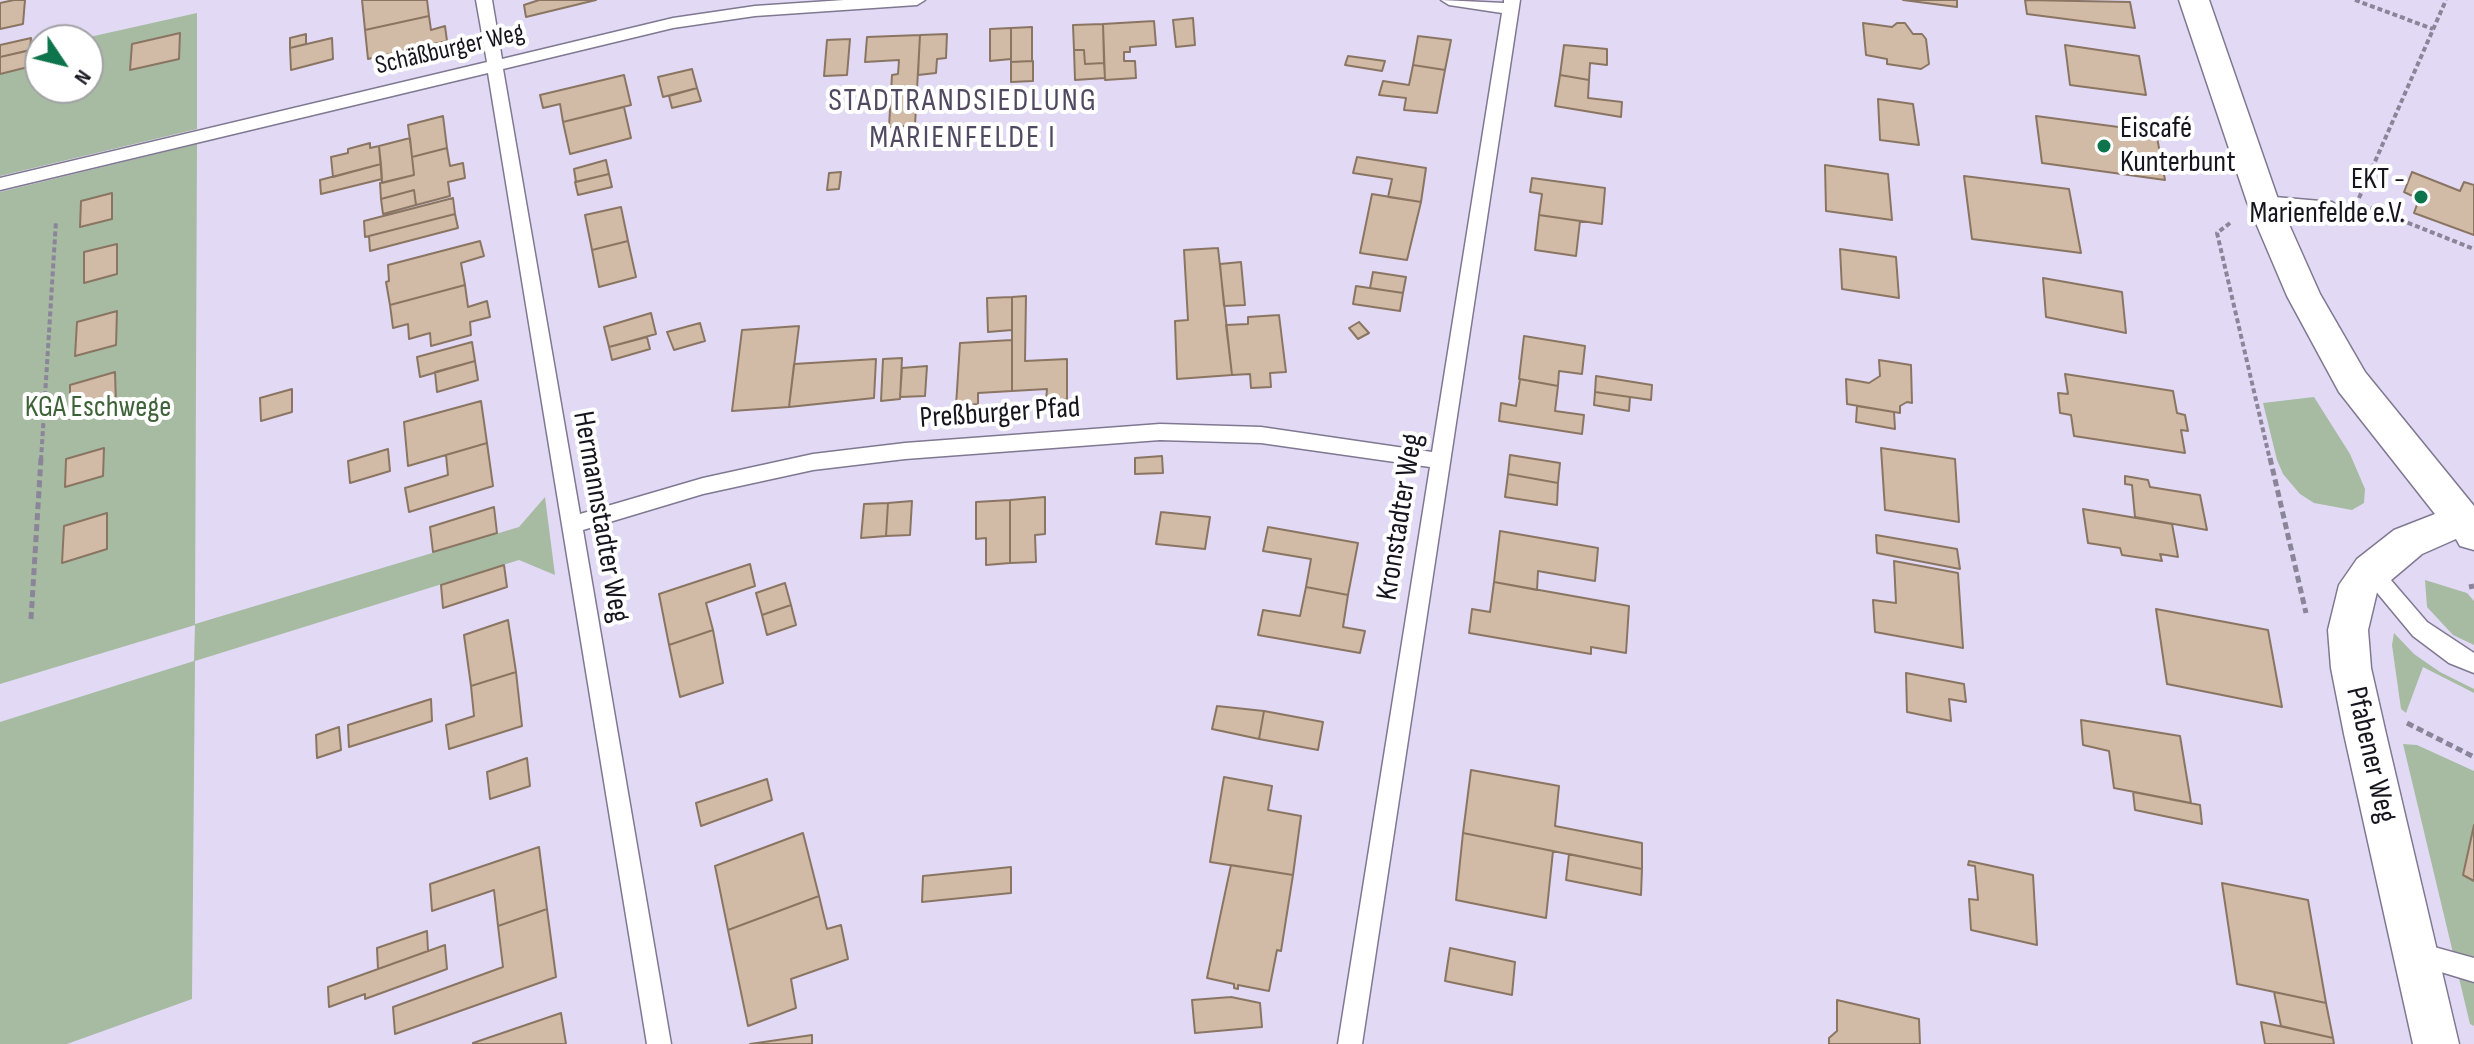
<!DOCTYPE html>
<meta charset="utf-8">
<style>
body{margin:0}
#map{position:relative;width:2474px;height:1044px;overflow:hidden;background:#e2daf5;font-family:"Sofia Sans Condensed",sans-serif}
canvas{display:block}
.north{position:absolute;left:24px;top:24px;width:80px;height:80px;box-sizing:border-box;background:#fff;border:2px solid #a2a1a5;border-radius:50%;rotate:125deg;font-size:22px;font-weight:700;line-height:32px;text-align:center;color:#16141d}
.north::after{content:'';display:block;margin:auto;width:28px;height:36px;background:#0e744b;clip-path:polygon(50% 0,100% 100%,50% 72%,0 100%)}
</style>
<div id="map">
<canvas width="2474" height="1044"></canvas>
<div class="north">N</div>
</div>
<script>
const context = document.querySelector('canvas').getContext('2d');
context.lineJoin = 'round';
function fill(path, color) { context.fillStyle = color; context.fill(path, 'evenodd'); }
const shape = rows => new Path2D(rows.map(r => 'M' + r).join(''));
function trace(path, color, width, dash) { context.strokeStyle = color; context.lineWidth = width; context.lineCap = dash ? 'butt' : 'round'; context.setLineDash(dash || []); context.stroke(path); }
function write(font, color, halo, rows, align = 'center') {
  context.font = font + ' "Sofia Sans Condensed",sans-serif'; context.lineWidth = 8; context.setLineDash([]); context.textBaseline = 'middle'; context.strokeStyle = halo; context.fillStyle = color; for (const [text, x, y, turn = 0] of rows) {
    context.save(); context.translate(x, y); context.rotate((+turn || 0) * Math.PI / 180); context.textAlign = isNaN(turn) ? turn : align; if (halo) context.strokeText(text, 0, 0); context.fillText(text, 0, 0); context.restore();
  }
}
const green = shape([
 [197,13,197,129,0,176,0,57,40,48,40,88,88,88,88,40,76,40],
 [197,144,195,624,519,527,545,497,555,575,519,560,195,661,192,999,67,1044,0,1044,0,722,194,661,195,625,0,684,0,192],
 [2314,397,2350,454,2365,489,2364,503,2352,510,2314,503,2300,494,2283,474,2277,460,2263,403],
 [2425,580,2467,593,2474,601,2474,645,2453,635,2427,607],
 [2394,633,2414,654,2440,672,2474,689,2474,693,2423,667,2406,713,2401,709,2392,645],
 [2403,744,2417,745,2474,771,2474,1026,2470,1024]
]);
const building = shape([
 [14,0,25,0,23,24,0,29,0,3,14,0],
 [362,0,427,0,429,16,365,30,362,0],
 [539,0,596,0,526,17,524,5,539,0],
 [1903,0,1957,0,1957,7,1903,0],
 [2025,0,2130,2,2135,28,2027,14,2025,0],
 [429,16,431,30,445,26,447,41,368,59,365,30,429,16],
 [1193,18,1195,45,1176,47,1173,20,1193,18],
 [1154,21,1156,45,1130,47,1130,52,1124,52,1124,61,1135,61,1136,78,1105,80,1103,24,1154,21],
 [1863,23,1892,27,1897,23,1905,23,1913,34,1922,34,1926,39,1929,64,1921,69,1887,64,1887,59,1866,55,1863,23],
 [1103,24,1104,63,1085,64,1084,50,1074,50,1073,25,1103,24],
 [1032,27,1032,61,1011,62,1011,28,1032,27],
 [1011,28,1011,59,990,61,990,29,1011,28],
 [180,33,179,59,130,70,132,44,180,33],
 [306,34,306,44,290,48,290,38,306,34],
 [947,34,946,58,937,59,936,73,918,75,920,35,947,34],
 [920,35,915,125,889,127,892,75,898,74,899,60,865,62,867,37,920,35],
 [1418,36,1451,40,1445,70,1413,65,1418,36],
 [31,38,30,50,0,57,0,45,31,38],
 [332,38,333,59,291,70,290,48,332,38],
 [850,39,847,75,824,76,827,40,850,39],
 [1564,45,1607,49,1607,65,1590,63,1589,80,1560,75,1564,45],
 [2065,45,2139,56,2146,95,2070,85,2065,45],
 [40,48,40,64,0,74,0,57,40,48],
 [1074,50,1084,50,1085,64,1104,63,1105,78,1075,80,1074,50],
 [1348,56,1385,61,1382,71,1345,65,1348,56],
 [1033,61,1033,81,1011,82,1011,62,1033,61],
 [1413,65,1445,70,1437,113,1404,110,1406,98,1379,95,1383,81,1409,85,1413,65],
 [692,69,697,88,663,97,658,77,692,69],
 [624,75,631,105,563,122,560,104,543,108,540,95,624,75],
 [1560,75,1589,80,1588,98,1622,102,1621,117,1555,106,1560,75],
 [697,88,701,101,672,108,669,96,697,88],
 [1878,99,1913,104,1919,145,1880,140,1878,99],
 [624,107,631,138,570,154,563,122,624,107],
 [443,116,447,148,412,157,408,125,443,116],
 [2036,116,2156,132,2165,180,2042,163,2036,116],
 [410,138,414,175,382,183,379,146,410,138],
 [370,143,370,148,379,146,381,164,333,177,331,157,348,153,348,149,370,143],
 [447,148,450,166,463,163,465,178,448,182,450,196,416,205,414,190,381,199,380,183,414,175,412,157,447,148],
 [1357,157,1426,168,1421,202,1388,197,1392,179,1353,173,1357,157],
 [606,160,609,174,576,182,574,169,606,160],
 [381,164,382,179,321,194,320,180,381,164],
 [1825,165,1888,174,1892,220,1826,211,1825,165],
 [841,172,839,189,827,190,829,173,841,172],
 [2412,172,2460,191,2464,182,2474,185,2474,235,2414,213,2419,199,2404,192,2412,172],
 [609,174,612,187,578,195,575,182,609,174],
 [1964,176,2069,189,2081,253,1972,239,1964,176],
 [1532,178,1605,188,1602,224,1539,215,1542,194,1530,192,1532,178],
 [414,190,416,205,383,214,381,199,414,190],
 [112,193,112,219,80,227,81,201,112,193],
 [1372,194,1421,202,1407,260,1360,253,1372,194],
 [453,198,455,214,365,237,364,221,453,198],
 [621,207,628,241,592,250,585,215,621,207],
 [455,214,458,228,370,251,369,236,455,214],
 [1539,215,1580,221,1576,256,1535,250,1539,215],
 [480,241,484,256,461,263,465,285,390,305,386,282,389,281,388,265,480,241],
 [628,241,636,277,599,287,592,250,628,241],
 [117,244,117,274,84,283,84,252,117,244],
 [1218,248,1232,375,1177,379,1175,321,1188,320,1184,250,1218,248],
 [1840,249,1896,257,1899,298,1842,289,1840,249],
 [1241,262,1245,305,1224,306,1220,264,1241,262],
 [1373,272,1406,277,1403,293,1370,288,1373,272],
 [2043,278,2122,292,2126,333,2046,317,2043,278],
 [465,285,468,307,487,301,490,317,470,322,471,335,431,346,430,333,409,339,408,324,393,328,390,305,465,285],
 [1356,286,1403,293,1400,311,1353,304,1356,286],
 [1026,296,1025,361,1067,359,1067,399,1046,401,1047,389,1012,391,1012,297,1026,296],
 [1012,297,1012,330,988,332,987,298,1012,297],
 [117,311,116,345,75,356,77,322,117,311],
 [651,313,656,334,609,347,604,327,651,313],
 [1279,315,1286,372,1270,373,1271,387,1251,388,1250,374,1232,375,1226,325,1248,324,1248,317,1279,315],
 [1359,322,1369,333,1358,339,1349,328,1359,322],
 [700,323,705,341,674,350,667,332,700,323],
 [799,326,789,407,732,411,742,330,799,326],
 [1524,336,1585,346,1582,374,1559,371,1558,386,1519,379,1524,336],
 [647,337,650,349,612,360,609,347,647,337],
 [1012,340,1012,391,978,393,978,404,956,406,960,343,1012,340],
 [472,342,475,361,420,377,417,357,472,342],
 [902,358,900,399,881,401,883,359,902,358],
 [876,359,874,398,789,407,794,364,876,359],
 [1879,360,1911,365,1912,403,1907,402,1900,406,1900,413,1847,404,1846,379,1869,383,1880,376,1879,360],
 [475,361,478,380,437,392,435,372,475,361],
 [927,366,925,396,900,397,902,368,927,366],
 [115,372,116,405,70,419,70,385,115,372],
 [2065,374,2173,391,2177,413,2185,415,2188,431,2181,430,2185,453,2074,436,2071,415,2060,413,2058,393,2068,394,2065,374],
 [1596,376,1652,385,1651,400,1595,392,1596,376],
 [1520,379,1558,386,1555,411,1584,415,1582,434,1499,421,1501,403,1516,406,1520,379],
 [292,389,292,412,261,421,260,398,292,389],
 [1595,392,1630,397,1629,411,1594,405,1595,392],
 [481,401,487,443,408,466,404,422,481,401],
 [1857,406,1894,412,1895,429,1856,422,1857,406],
 [487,443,493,486,409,512,405,488,448,475,446,455,487,443],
 [104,448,103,476,65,487,66,459,104,448],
 [1881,448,1955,459,1959,522,1885,510,1881,448],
 [388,449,390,471,350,483,348,461,388,449],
 [1510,455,1560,463,1558,483,1508,474,1510,455],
 [1162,456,1163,473,1135,474,1135,458,1162,456],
 [1508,474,1558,483,1557,505,1505,497,1508,474],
 [2125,476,2148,480,2150,487,2200,495,2207,530,2135,517,2132,485,2125,484,2125,476],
 [1045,497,1045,534,1035,535,1036,562,1010,563,1010,500,1045,497],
 [1010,500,1010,563,986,565,986,538,976,539,976,502,1010,500],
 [912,501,910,535,886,536,888,503,912,501],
 [888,503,886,536,861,538,864,504,888,503],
 [494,507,497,533,433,552,430,527,494,507],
 [2083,509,2172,524,2178,557,2160,554,2162,561,2122,555,2120,548,2088,543,2083,509],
 [1161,512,1210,517,1205,549,1156,544,1161,512],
 [107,513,107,549,62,563,64,526,107,513],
 [1268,527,1358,543,1348,595,1306,587,1311,559,1263,551,1268,527],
 [1500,531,1598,548,1595,581,1538,571,1537,590,1494,582,1500,531],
 [1876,535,1957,549,1960,569,1877,553,1876,535],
 [1894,561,1958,573,1963,648,1875,632,1873,600,1896,603,1894,561],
 [750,564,755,586,706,603,713,630,669,645,659,594,750,564],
 [504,565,507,587,443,608,441,585,504,565],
 [1494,582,1629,606,1626,653,1591,647,1591,654,1469,633,1472,609,1490,612,1494,582],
 [785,583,791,605,762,615,756,593,785,583],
 [1306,587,1348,595,1343,627,1365,631,1360,653,1258,635,1263,610,1300,616,1306,587],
 [791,605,796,625,767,635,762,615,791,605],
 [2156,609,2268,630,2282,707,2167,684,2156,609],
 [508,620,516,672,471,686,464,635,508,620],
 [713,630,723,683,680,697,669,645,713,630],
 [516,672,522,726,449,749,446,725,474,716,471,686,516,672],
 [1906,673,1964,684,1966,702,1949,699,1951,721,1907,712,1906,673],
 [431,699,432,721,349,747,348,725,431,699],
 [1217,706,1264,711,1259,739,1212,729,1217,706],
 [1264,711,1323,722,1318,750,1259,739,1264,711],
 [2081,720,2180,736,2191,803,2114,788,2109,751,2083,745,2081,720],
 [339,727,341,750,317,758,316,735,339,727],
 [527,758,530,786,490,799,487,772,527,758],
 [1471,770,1559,786,1555,826,1642,843,1642,869,1463,833,1471,770],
 [1224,777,1272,786,1268,810,1301,816,1293,875,1210,862,1224,777],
 [767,779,772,800,701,826,696,803,767,779],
 [2133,792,2200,805,2202,824,2135,810,2133,792],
 [2474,825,2474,881,2463,875,2474,825],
 [803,833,819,896,728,930,715,866,803,833],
 [1463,833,1553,851,1546,918,1456,900,1463,833],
 [539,847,547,909,498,926,494,890,432,911,430,884,539,847],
 [1569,854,1642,869,1641,895,1566,880,1569,854],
 [1969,861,2033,875,2037,945,1971,930,1969,899,1978,900,1975,866,1968,865,1969,861],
 [1231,865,1293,875,1281,951,1277,950,1269,991,1238,985,1238,989,1234,988,1234,984,1207,978,1231,865],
 [1011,867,1011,893,922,902,923,876,1011,867],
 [2222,883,2308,900,2326,1003,2237,984,2222,883],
 [819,896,827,929,841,925,848,959,791,979,796,1008,748,1026,728,930,819,896],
 [547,909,556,977,395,1034,393,1007,503,967,498,926,547,909],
 [427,931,428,951,378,969,377,948,427,931],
 [445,945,447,969,365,999,365,994,329,1007,328,987,445,945],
 [1450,948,1515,962,1512,995,1445,981,1450,948],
 [2274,992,2326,1003,2333,1038,2281,1026,2274,992],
 [1231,997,1260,1003,1262,1027,1195,1033,1192,1000,1231,997],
 [1837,1000,1919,1019,1920,1044,1829,1044,1829,1038,1837,1031,1837,1000],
 [561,1013,566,1044,473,1044,473,1043,561,1013],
 [2261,1022,2333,1038,2334,1044,2265,1044,2261,1022],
 [812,1035,812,1044,750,1044,812,1035]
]);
const pathFar1 = shape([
 [2355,0,2433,29],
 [2359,198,2446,0],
 [2363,205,2474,249],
 [2230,223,2217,233,2270,460],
 [41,460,56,221]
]);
const path = shape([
 [2270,458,2306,613],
 [2469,587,2474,586],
 [31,619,41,458],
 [2407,723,2474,757]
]);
const service = shape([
 [476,0,492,0,502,59,673,18,755,6,844,0,925,0,917,5,755,16,673,28,503,69,580,514,703,478,813,454,905,443,1160,424,1261,427,1432,452,1502,13,1449,5,1441,0,1504,3,1504,0,1520,0,1362,1044,1338,1044,1430,467,1261,443,1160,440,905,459,813,470,703,494,583,530,671,1044,647,1044,488,73,0,190,0,178,487,62,476,0],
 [2263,196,2332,202,2341,208,2332,214,2263,208,2254,202,2263,196],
 [2371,562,2378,565,2427,622,2474,653,2474,673,2449,663,2413,636,2364,577,2361,571,2364,565,2371,562],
 [2416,942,2474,958,2474,982,2408,962,2404,954,2408,946,2416,942]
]);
const minor = shape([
 [2179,0,2209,0,2279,202,2320,294,2365,372,2474,506,2474,550,2460,546,2456,539,2422,554,2377,592,2368,630,2371,668,2386,734,2459,1044,2413,1044,2344,734,2331,668,2328,630,2339,585,2357,559,2394,530,2435,514,2339,392,2287,296,2247,202,2179,0]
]);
const markers = [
 [2104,146,8,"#0e744b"],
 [2421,197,8,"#0e744b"]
];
const farStreetnames = [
 ["Schäßburger Weg",450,50,-13]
];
const poiNames = [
 ["Eiscafé",2120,129],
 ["Kunterbunt",2120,163],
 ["EKT -",2405,180,"right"],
 ["Marienfelde e.V.",2405,214,"right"]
];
const parkNames = [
 ["KGA Eschwege",98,408]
];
const streetNames = [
 ["Preßburger Pfad",1000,414,-4],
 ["Hermannstadter Weg",600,517,80],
 ["Kronstadter Weg",1401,517,-81],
 ["Pfabener Weg",2370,755,77]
];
const neighbourhoodNames = [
 ["STADTRANDSIEDLUNG",963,102],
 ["MARIENFELDE I",963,139]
];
fill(green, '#a6bba2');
fill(building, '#d1bba7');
trace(building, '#8a7563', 2);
trace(service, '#807891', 3);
trace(minor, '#807891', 3);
trace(pathFar1, '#8b8599', 4, [5, 3]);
trace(path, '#8b8599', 5, [7, 4]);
fill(service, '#fff');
fill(minor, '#fff');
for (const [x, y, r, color] of markers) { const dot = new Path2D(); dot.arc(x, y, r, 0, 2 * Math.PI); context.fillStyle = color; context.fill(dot); trace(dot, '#fff', 3); }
write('26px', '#16141d', '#fff', farStreetnames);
write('30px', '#16141d', '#fff', poiNames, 'left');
write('30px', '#3e6238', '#fff', parkNames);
write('30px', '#16141d', '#fff', streetNames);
context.letterSpacing = '2px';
write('32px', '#504960', '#fff', neighbourhoodNames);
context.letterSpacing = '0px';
</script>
